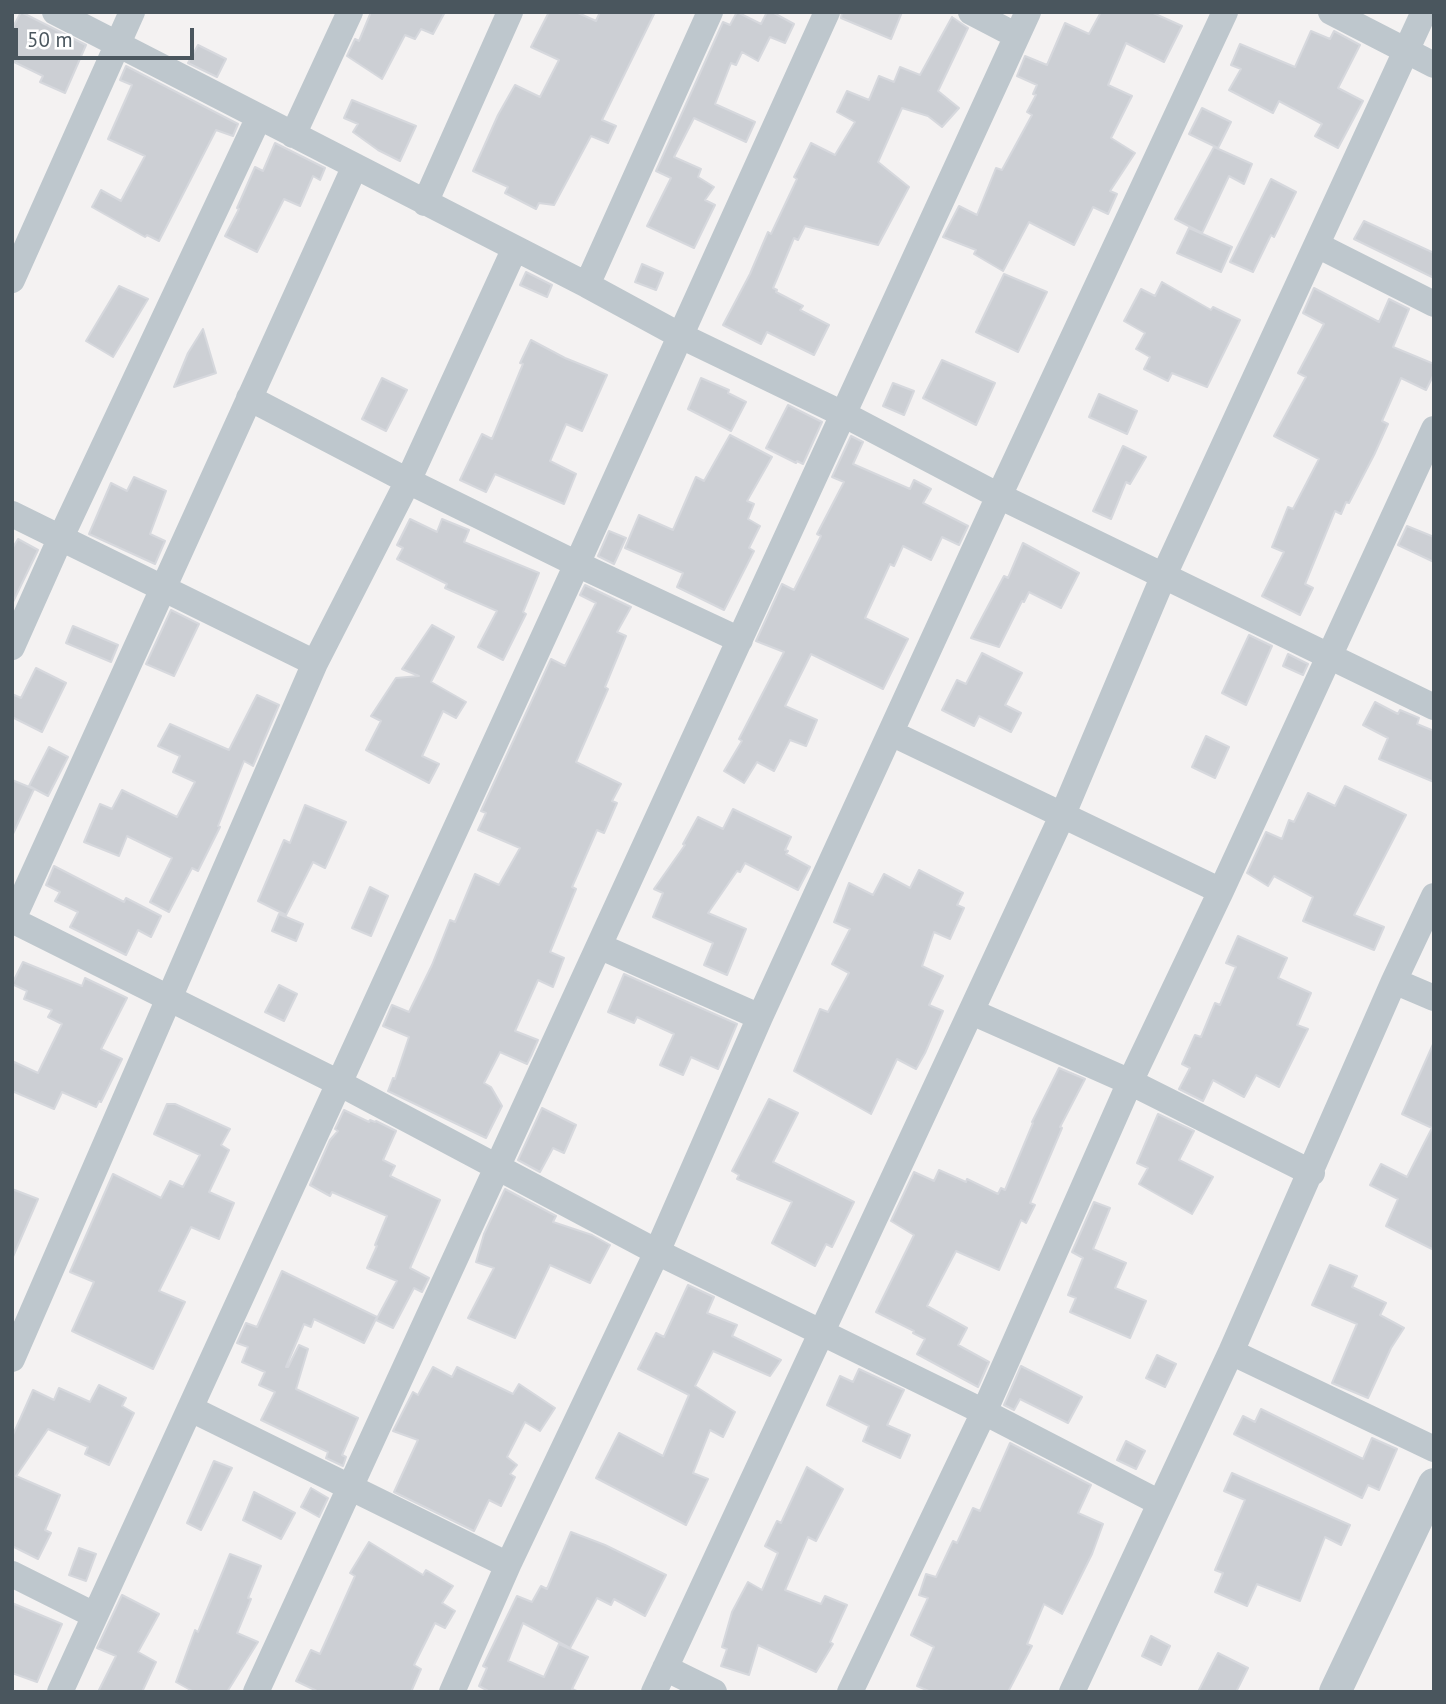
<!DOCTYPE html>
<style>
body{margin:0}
#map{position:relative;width:1446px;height:1704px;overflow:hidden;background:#f4f2f2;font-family:"PT Sans",sans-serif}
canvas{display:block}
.frame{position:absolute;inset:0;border:14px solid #4a565e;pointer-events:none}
.scale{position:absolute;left:14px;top:28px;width:180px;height:32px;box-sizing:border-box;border:4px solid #4a565e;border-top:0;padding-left:9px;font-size:21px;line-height:24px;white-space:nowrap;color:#4a565e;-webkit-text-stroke:5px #fff;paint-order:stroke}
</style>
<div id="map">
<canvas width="1446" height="1704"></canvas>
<div class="frame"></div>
<div class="scale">50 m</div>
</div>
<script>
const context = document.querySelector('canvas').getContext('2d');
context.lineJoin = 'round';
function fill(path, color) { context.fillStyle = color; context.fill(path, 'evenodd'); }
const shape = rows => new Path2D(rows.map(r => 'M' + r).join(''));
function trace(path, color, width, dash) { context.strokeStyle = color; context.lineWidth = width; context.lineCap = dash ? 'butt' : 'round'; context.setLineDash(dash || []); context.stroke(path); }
const building = shape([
 [21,12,86,45,65,93,40,82,43,76,12,61,12,29,21,12],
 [371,12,445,12,433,34,421,29,415,39,405,35,382,79,347,56,355,39,359,41,371,12],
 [549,12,576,12,596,21,600,12,655,12,602,120,616,126,608,143,591,136,554,205,539,203,536,209,505,193,508,187,473,171,498,115,515,85,540,97,559,60,531,47,549,12],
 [737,12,761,24,767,12,772,12,794,24,785,43,770,37,758,61,742,52,736,65,731,63,715,104,755,122,746,142,694,118,674,157,701,169,698,177,714,187,705,200,715,205,694,248,647,226,671,178,656,171,723,22,730,25,737,12],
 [842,12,902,12,891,39,841,18,842,12],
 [1101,12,1151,12,1182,26,1164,62,1126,43,1108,85,1132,96,1111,138,1135,153,1110,191,1117,194,1108,214,1093,207,1074,245,1029,222,1003,271,974,254,976,250,943,237,959,206,977,215,996,168,1002,170,1032,115,1027,112,1036,95,1033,94,1037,85,1017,76,1025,56,1047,65,1065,23,1089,34,1101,12],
 [952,17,968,28,938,91,959,108,942,127,928,116,902,108,878,162,909,187,878,245,805,226,798,240,794,238,773,288,777,290,776,292,803,306,800,310,829,325,814,355,767,332,761,344,723,325,750,274,768,232,771,234,797,179,794,177,811,143,835,155,855,122,837,112,847,91,869,100,879,76,894,82,900,67,920,75,952,17],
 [1311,31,1330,39,1334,31,1360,45,1338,88,1363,101,1338,148,1315,136,1322,124,1279,101,1273,113,1229,90,1241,69,1231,65,1240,44,1295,67,1311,31],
 [198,45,226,59,217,77,188,63,198,45],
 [126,66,238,124,233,136,216,130,159,241,147,235,145,237,92,207,101,190,121,201,145,156,108,139,132,85,120,80,126,66],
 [352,100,416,126,400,161,378,150,353,132,358,124,344,118,352,100],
 [1202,108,1231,122,1218,148,1189,134,1202,108],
 [275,143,325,168,320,180,313,176,300,206,284,199,257,252,225,236,239,209,237,208,255,167,263,171,275,143],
 [1214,147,1252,164,1244,184,1229,176,1202,233,1175,219,1214,147],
 [1271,179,1296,192,1274,237,1271,235,1253,272,1230,262,1271,179],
 [1364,221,1434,253,1434,278,1354,239,1364,221],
 [1189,228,1232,247,1221,272,1177,253,1189,228],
 [642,264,663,273,656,290,635,282,642,264],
 [526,272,552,285,547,297,520,285,526,272],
 [1004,274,1047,292,1018,352,976,332,1004,274],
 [1162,282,1211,310,1213,307,1240,320,1207,387,1172,373,1168,381,1144,369,1150,357,1136,349,1145,333,1124,321,1141,289,1155,296,1162,282],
 [119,286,148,299,113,357,86,341,119,286],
 [1314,288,1379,322,1389,299,1409,309,1393,347,1434,364,1434,374,1426,390,1401,378,1382,421,1388,424,1374,455,1349,503,1346,502,1341,514,1335,511,1305,584,1313,588,1300,615,1262,596,1284,552,1272,547,1288,507,1293,509,1319,459,1274,436,1306,377,1298,373,1324,324,1303,313,1314,288],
 [203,329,216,373,174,387,188,353,203,329],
 [531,340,565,358,607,375,582,431,566,424,550,461,576,474,564,504,495,474,486,492,460,480,482,434,492,439,523,364,520,363,531,340],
 [942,360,995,383,976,425,923,398,942,360],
 [382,378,407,390,386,431,362,419,382,378],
 [701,378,729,390,728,393,746,402,731,431,688,409,701,378],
 [893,383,914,391,904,415,883,406,893,383],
 [1099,394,1137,411,1127,434,1089,417,1099,394],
 [788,405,822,422,803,464,797,461,796,463,766,448,788,405],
 [730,435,772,457,747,501,754,504,748,519,760,526,749,548,754,551,724,610,677,587,683,573,625,548,639,515,673,530,696,477,704,481,730,435],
 [851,436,863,442,853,464,910,489,914,480,931,489,923,503,968,526,959,545,942,537,931,560,903,546,894,566,890,564,865,618,908,639,883,689,811,654,785,706,817,720,806,746,790,740,774,771,757,762,744,783,724,771,742,741,739,739,784,652,756,641,782,584,794,590,821,536,817,534,844,482,832,477,851,436],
 [1123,446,1146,457,1130,484,1126,482,1111,519,1093,511,1123,446],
 [134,477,166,491,150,534,165,541,155,564,89,534,111,483,127,491,134,477],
 [410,519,437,532,442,519,469,530,464,542,539,573,523,612,526,614,503,660,478,647,497,611,445,588,447,584,397,559,403,548,397,545,410,519],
 [1407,526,1434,537,1434,562,1398,545,1407,526],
 [609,531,626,538,614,564,598,556,609,531],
 [18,539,38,550,12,604,12,549,18,539],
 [1023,543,1079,573,1061,608,1029,592,1024,602,1022,601,999,647,971,638,1004,576,1008,578,1023,543],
 [585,585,631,607,617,632,626,636,605,687,608,689,576,762,621,784,612,801,617,803,604,833,597,830,572,887,576,889,550,952,564,958,553,987,538,980,515,1031,538,1040,531,1056,527,1064,500,1052,484,1083,491,1087,502,1106,486,1138,388,1091,393,1078,395,1079,409,1037,383,1026,392,1005,409,1012,432,965,450,920,455,922,475,874,499,885,520,848,478,830,486,813,481,811,551,659,565,666,596,603,580,595,585,585],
 [171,610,199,624,174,676,146,664,171,610],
 [432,625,454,637,431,682,466,702,456,718,443,711,422,756,439,764,429,783,366,750,381,721,371,716,396,678,419,676,402,669,432,625],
 [73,626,118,645,111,662,66,643,73,626],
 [1249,635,1272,646,1246,705,1222,693,1249,635],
 [982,653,1022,673,1005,705,1021,713,1011,732,979,716,974,726,942,710,957,680,966,684,982,653],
 [1288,654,1308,664,1303,675,1283,666,1288,654],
 [36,668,66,683,42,732,12,717,12,694,21,698,36,668],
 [257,695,279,705,253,766,244,761,218,826,220,827,198,871,192,868,169,912,150,902,172,858,127,836,119,856,84,842,100,804,112,809,122,790,177,817,195,782,173,772,180,756,158,746,170,724,229,750,257,695],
 [1375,702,1398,714,1400,710,1419,718,1417,724,1434,731,1434,782,1379,759,1388,738,1363,725,1375,702],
 [1206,736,1229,747,1215,778,1192,767,1206,736],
 [49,747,68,757,48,796,29,786,49,747],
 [12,780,34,789,12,836,12,780],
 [1345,786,1406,815,1354,915,1384,927,1374,950,1303,921,1313,897,1274,876,1268,886,1247,873,1266,832,1282,839,1289,820,1294,822,1308,793,1335,806,1345,786],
 [305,805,346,822,325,868,313,862,286,915,258,901,284,840,290,843,305,805],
 [733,809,791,837,785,850,788,851,786,854,810,867,798,890,745,863,740,872,737,871,708,913,746,929,727,975,704,965,713,943,653,917,663,893,654,889,685,845,683,844,698,817,723,829,733,809],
 [54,866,124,902,126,898,161,916,151,937,138,930,126,955,70,927,78,912,55,901,60,892,46,885,54,866],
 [919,870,963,893,957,905,964,908,950,939,934,932,922,966,943,976,929,1005,943,1011,925,1053,916,1069,897,1059,871,1114,794,1071,820,1009,828,1012,849,973,832,964,850,929,834,922,849,883,873,895,884,874,910,888,919,870],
 [370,887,388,896,371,936,352,928,370,887],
 [279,914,303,924,296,941,272,931,279,914],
 [1238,936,1287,958,1278,978,1311,993,1297,1025,1308,1029,1279,1087,1256,1075,1244,1097,1213,1080,1203,1101,1179,1089,1190,1068,1182,1064,1195,1035,1201,1037,1215,1003,1220,1005,1236,967,1226,963,1238,936],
 [23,962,82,986,85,978,127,998,101,1049,122,1059,101,1102,99,1101,96,1107,62,1092,54,1109,12,1091,12,1061,38,1073,62,1024,48,1017,52,1010,24,999,27,991,12,984,23,962],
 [624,974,737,1024,718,1069,691,1057,683,1075,660,1065,674,1034,637,1017,634,1023,608,1012,624,974],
 [279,985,297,994,284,1021,265,1012,279,985],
 [1434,1042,1434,1250,1386,1226,1398,1199,1370,1185,1381,1164,1407,1177,1432,1128,1402,1114,1434,1042],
 [1059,1068,1085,1079,1060,1127,1062,1128,1030,1203,1035,1205,1026,1223,1021,1220,999,1270,956,1251,927,1306,967,1328,958,1345,989,1362,978,1387,917,1354,925,1339,913,1333,914,1331,876,1312,914,1235,891,1221,914,1172,934,1181,939,1170,966,1182,967,1179,998,1194,1001,1188,1005,1190,1033,1123,1032,1122,1059,1068],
 [769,1099,798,1113,773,1162,854,1202,832,1247,826,1244,815,1266,772,1243,792,1202,737,1179,739,1175,732,1171,769,1099],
 [167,1104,175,1104,230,1129,221,1145,229,1150,209,1192,234,1203,219,1239,191,1227,159,1291,185,1302,153,1369,72,1331,94,1282,70,1272,113,1174,161,1198,170,1181,183,1187,200,1155,154,1134,167,1104],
 [542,1108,576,1125,564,1153,553,1148,540,1172,518,1160,542,1108],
 [344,1110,369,1122,370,1120,375,1122,376,1121,396,1131,383,1160,395,1166,390,1176,440,1200,410,1268,429,1278,422,1292,414,1288,393,1328,376,1320,397,1281,367,1268,377,1246,375,1245,387,1216,332,1192,330,1196,310,1185,330,1140,338,1131,335,1129,344,1110],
 [1158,1114,1194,1131,1179,1160,1213,1177,1192,1214,1139,1184,1148,1168,1137,1163,1158,1114],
 [12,1189,38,1199,12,1259,12,1189],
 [505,1189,556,1216,553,1222,592,1235,610,1245,590,1283,550,1265,515,1338,468,1318,494,1268,476,1262,484,1234,505,1189],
 [1094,1202,1110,1208,1093,1249,1126,1263,1115,1288,1146,1301,1130,1338,1070,1312,1076,1298,1068,1295,1083,1258,1072,1252,1094,1202],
 [1330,1265,1357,1276,1352,1287,1386,1303,1380,1315,1404,1328,1391,1348,1368,1398,1332,1383,1357,1324,1312,1305,1330,1265],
 [282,1271,377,1317,364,1343,314,1319,311,1327,304,1324,286,1367,288,1367,299,1345,308,1349,296,1389,358,1418,342,1455,346,1457,343,1466,326,1458,328,1452,261,1420,275,1392,259,1385,265,1372,242,1362,248,1347,237,1343,246,1323,257,1327,282,1271],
 [688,1285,714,1297,707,1313,737,1325,732,1336,781,1360,770,1376,713,1351,695,1386,735,1412,723,1437,710,1430,693,1473,708,1479,686,1525,596,1478,619,1433,663,1456,689,1395,638,1369,656,1333,664,1337,688,1285],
 [1157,1355,1176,1364,1165,1387,1146,1378,1157,1355],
 [1021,1366,1082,1397,1068,1423,1020,1399,1014,1410,1004,1405,1021,1366],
 [433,1367,452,1377,457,1367,513,1394,519,1384,555,1408,540,1431,525,1422,507,1457,517,1465,510,1474,515,1477,501,1506,489,1500,474,1531,394,1492,418,1440,393,1431,413,1392,418,1395,433,1367],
 [859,1369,904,1390,887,1425,910,1435,900,1458,863,1441,869,1426,827,1405,840,1376,853,1382,859,1369],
 [99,1385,126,1398,122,1406,134,1413,109,1465,85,1454,88,1447,48,1429,16,1476,60,1495,45,1530,51,1533,38,1559,12,1546,12,1437,33,1390,54,1400,59,1388,90,1402,99,1385],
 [1261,1409,1363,1459,1372,1438,1397,1449,1379,1490,1368,1485,1362,1498,1234,1434,1243,1416,1255,1422,1261,1409],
 [1126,1441,1145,1451,1136,1469,1117,1460,1126,1441],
 [1010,1443,1091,1485,1078,1513,1103,1524,1092,1554,1062,1614,1044,1604,1027,1644,1032,1646,1008,1692,931,1692,917,1686,934,1647,911,1635,928,1598,919,1595,926,1574,936,1577,953,1541,957,1543,973,1508,980,1511,1010,1443],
 [214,1461,232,1468,201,1530,187,1523,214,1461],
 [807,1467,843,1489,816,1541,808,1537,785,1590,821,1604,825,1596,847,1605,830,1642,833,1644,816,1672,758,1645,749,1675,721,1666,727,1649,722,1647,732,1612,748,1582,762,1590,778,1553,765,1546,777,1521,781,1523,807,1467],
 [1232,1473,1350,1525,1341,1545,1325,1537,1300,1601,1257,1584,1247,1606,1215,1592,1223,1573,1215,1570,1245,1500,1224,1491,1232,1473],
 [311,1488,328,1498,319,1517,301,1507,311,1488],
 [254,1492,295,1513,281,1539,243,1520,254,1492],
 [571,1532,605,1545,666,1575,645,1616,614,1599,611,1605,597,1598,570,1648,523,1623,508,1661,544,1677,559,1644,588,1657,572,1689,579,1692,490,1692,479,1686,487,1668,483,1666,517,1596,532,1602,541,1586,547,1589,571,1532],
 [369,1542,423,1575,426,1570,453,1586,442,1603,455,1611,445,1628,435,1623,414,1665,421,1669,411,1692,319,1692,296,1681,311,1650,320,1654,355,1576,350,1573,369,1542],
 [79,1548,96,1554,86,1581,69,1575,79,1548],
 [230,1554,261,1566,248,1598,251,1599,237,1633,258,1642,227,1692,194,1692,176,1682,195,1630,198,1632,230,1554],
 [122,1595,159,1614,138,1652,156,1662,142,1692,98,1692,116,1656,97,1648,122,1595],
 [12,1603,62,1624,37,1682,12,1673,12,1603],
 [1151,1636,1170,1646,1161,1665,1142,1656,1151,1636],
 [1218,1653,1248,1668,1236,1692,1198,1692,1218,1653]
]);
const minor = shape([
 [55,12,587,285,679,335,845,415,999,496,1434,707],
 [971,12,1017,36],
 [1331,12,1434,65],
 [293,135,350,12],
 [425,203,510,12],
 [1317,245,1434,304],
 [12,280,132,12],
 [587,285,710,12],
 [249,398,408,481,577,564,740,640],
 [12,514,315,663],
 [12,647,61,537,259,117],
 [891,733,1221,891],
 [12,920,339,1083,657,1252,984,1412,1160,1503],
 [12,921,355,166],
 [599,946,760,1017],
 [1394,981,1434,998],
 [972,1012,1130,1082,1312,1173],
 [1231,1352,1434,1449],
 [12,1359,315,663,408,481,515,248],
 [191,1409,508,1565],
 [12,1574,94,1615],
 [665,1668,714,1692],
 [60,1692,577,564,827,12],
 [256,1692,1028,12],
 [452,1692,508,1565,657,1252,760,1017,999,496,1225,12],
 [654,1692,1063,814,1164,575,1424,12],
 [850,1692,984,1412,1130,1082,1221,891,1434,429],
 [1072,1692,1231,1352,1394,981,1434,896]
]);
const tertiary = shape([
 [1335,1692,1434,1484]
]);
fill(building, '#cccfd4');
trace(building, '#d6d8dd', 2);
trace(minor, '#bec7cd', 26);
trace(tertiary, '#bec7cd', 32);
</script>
